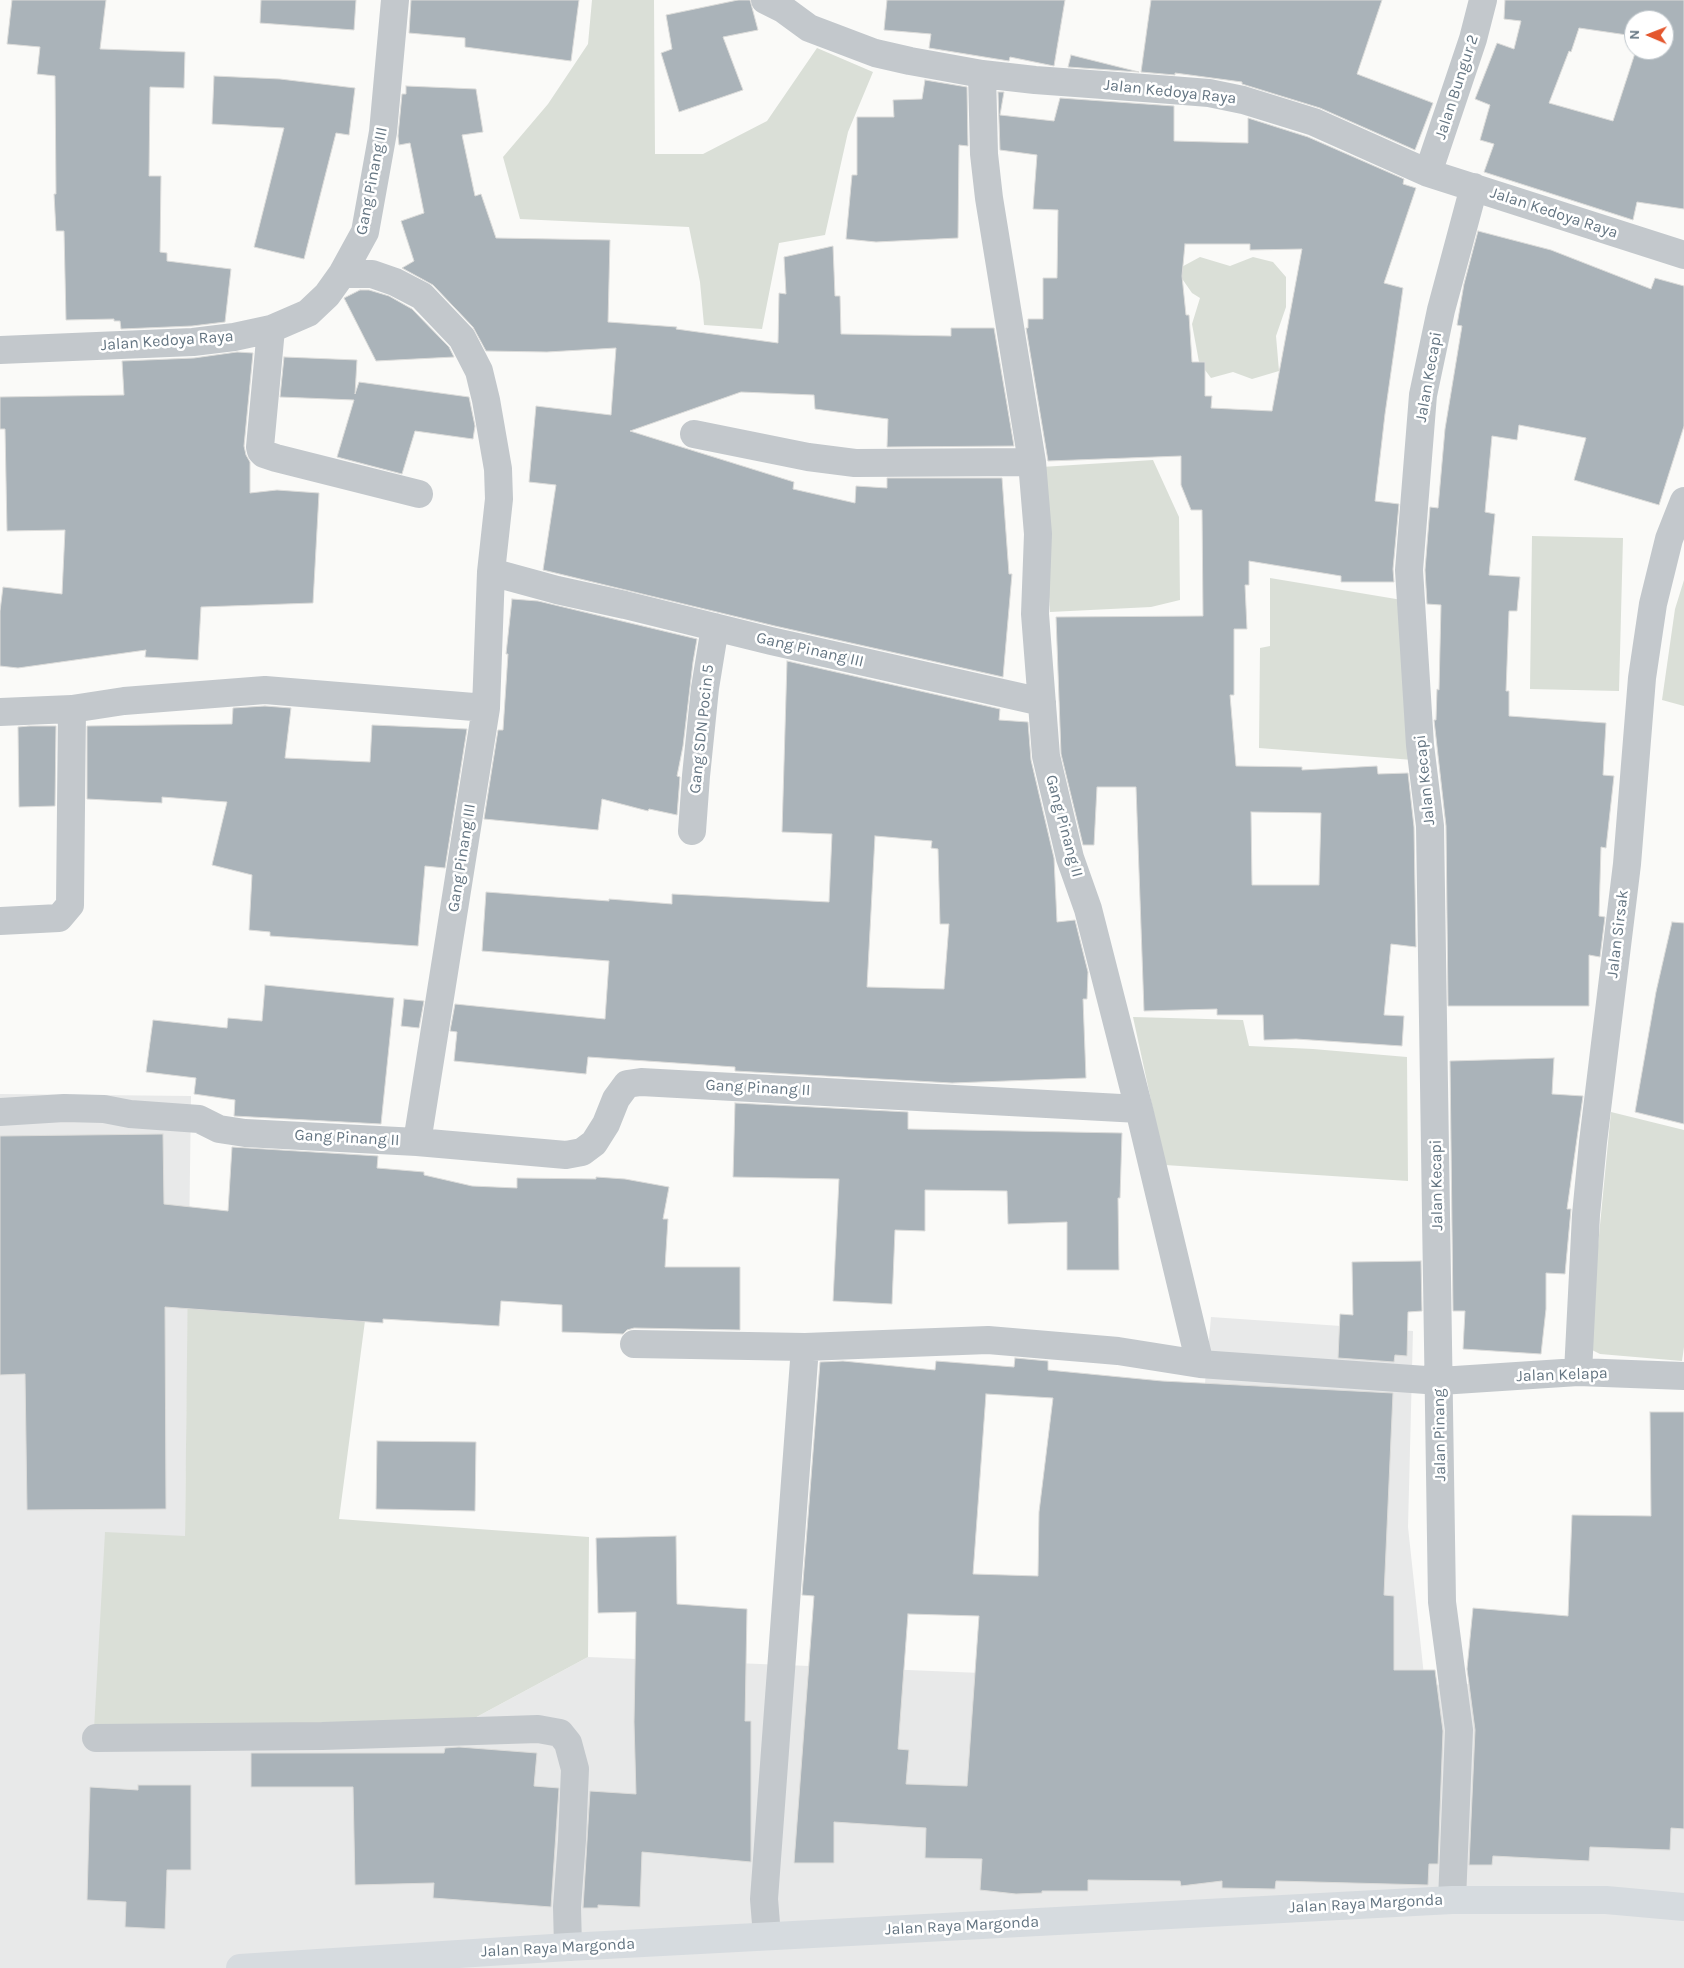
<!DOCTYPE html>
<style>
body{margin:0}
#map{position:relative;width:1684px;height:1968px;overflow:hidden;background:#fafaf8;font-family:Karla,sans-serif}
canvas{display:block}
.north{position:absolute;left:1624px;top:10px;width:50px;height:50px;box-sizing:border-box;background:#fff;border:1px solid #c1c8cd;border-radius:50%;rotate:271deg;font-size:14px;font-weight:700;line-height:20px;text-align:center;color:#657683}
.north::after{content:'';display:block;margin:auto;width:18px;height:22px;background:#e4572e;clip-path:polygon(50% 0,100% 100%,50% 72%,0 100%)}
</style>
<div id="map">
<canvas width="1684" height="1968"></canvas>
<div class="north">N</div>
</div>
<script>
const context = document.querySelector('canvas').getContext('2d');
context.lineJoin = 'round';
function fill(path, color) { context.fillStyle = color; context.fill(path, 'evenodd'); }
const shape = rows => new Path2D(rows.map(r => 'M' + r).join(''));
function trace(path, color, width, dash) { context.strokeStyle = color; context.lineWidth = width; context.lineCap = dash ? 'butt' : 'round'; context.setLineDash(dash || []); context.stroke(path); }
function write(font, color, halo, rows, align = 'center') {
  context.font = font + ' Karla,sans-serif'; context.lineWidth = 5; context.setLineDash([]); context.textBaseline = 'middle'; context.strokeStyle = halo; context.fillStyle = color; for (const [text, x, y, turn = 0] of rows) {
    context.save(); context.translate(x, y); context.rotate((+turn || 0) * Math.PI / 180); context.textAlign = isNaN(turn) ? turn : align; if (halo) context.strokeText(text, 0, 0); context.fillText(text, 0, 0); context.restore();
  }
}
const built = shape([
 [0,1094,191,1096,185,1536,471,1720,588,1657,1178,1681,1211,1317,1413,1331,1408,1527,1425,1685,1582,1681,1684,1691,1684,1968,0,1968]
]);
const green = shape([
 [592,0,654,0,655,154,703,154,767,121,817,48,873,72,848,132,825,235,779,243,762,329,704,325,700,282,689,227,520,219,503,157,548,104,588,44],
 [1200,257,1230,266,1253,257,1273,262,1286,277,1286,307,1276,336,1279,371,1252,379,1233,372,1211,378,1199,362,1192,324,1200,298,1192,293,1176,270],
 [1153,460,1179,517,1180,600,1151,607,1050,612,1041,467],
 [1532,536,1623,538,1619,691,1530,689],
 [1270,578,1402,600,1413,760,1259,748,1260,648,1270,646],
 [1684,580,1684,706,1662,700,1675,609],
 [1133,1017,1243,1020,1249,1046,1313,1049,1407,1057,1408,1181,1165,1165],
 [1611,1112,1684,1130,1684,1347,1682,1361,1600,1354,1588,1348],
 [188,1265,371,1275,339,1519,589,1537,588,1657,471,1720,93,1747,105,1532,185,1536]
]);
const building = shape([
 [12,0,106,0,100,49,185,52,184,88,150,87,149,176,161,176,160,252,167,253,167,261,231,269,225,322,192,326,121,329,120,321,114,321,114,319,66,320,64,231,56,231,54,194,56,194,55,76,37,74,40,47,7,44,12,0],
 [261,0,356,0,354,30,260,23,261,0],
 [411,0,579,0,571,61,465,47,465,38,409,33,411,0],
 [738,0,750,0,758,30,723,37,743,90,679,112,661,53,672,49,666,15,738,0],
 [887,0,1065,0,1054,66,1010,57,1009,61,929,48,931,34,884,30,887,0],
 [1151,0,1382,0,1357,74,1433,103,1415,150,1320,108,1242,84,1242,82,1175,73,1175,75,1141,72,1151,0],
 [1505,0,1684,0,1684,209,1637,202,1633,220,1484,172,1494,144,1480,140,1490,105,1475,99,1497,43,1514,49,1521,21,1504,19,1505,0],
 [1634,20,1664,20,1664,50,1636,50,1613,121,1549,103,1569,51,1571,52,1579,28,1634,36,1634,20],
 [1071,55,1139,72,1068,67,1071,55],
 [214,76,280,79,355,88,349,135,336,133,304,259,254,247,284,128,212,124,214,76],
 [925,80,967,87,968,146,959,145,958,238,876,242,846,239,852,175,857,175,857,117,894,117,893,100,922,99,925,80],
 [406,86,476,89,483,132,462,135,475,196,481,194,496,238,610,240,608,322,677,327,676,329,778,343,779,293,786,294,784,257,833,246,835,296,840,296,841,334,951,336,951,328,994,328,1014,446,887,447,888,419,815,409,814,395,741,392,630,431,794,482,793,489,855,503,856,486,887,488,887,478,1002,478,1009,574,1012,574,1003,677,775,626,543,570,556,485,529,482,536,406,611,415,616,348,547,352,486,351,473,327,433,285,402,268,414,261,401,221,424,213,410,143,399,145,398,136,402,94,406,94,406,86],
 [998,92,1004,92,1000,115,1054,121,1060,98,1174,106,1174,141,1248,143,1248,118,1308,137,1404,179,1403,184,1416,188,1384,283,1403,288,1385,414,1375,501,1399,504,1393,569,1394,582,1341,582,1341,576,1249,561,1249,585,1245,585,1247,629,1234,629,1234,695,1230,695,1236,766,1302,767,1302,770,1377,766,1378,774,1408,773,1414,827,1416,947,1391,944,1384,1015,1404,1016,1402,1046,1296,1039,1264,1040,1263,1015,1217,1015,1217,1009,1144,1011,1136,787,1097,787,1094,845,1083,845,1061,754,1056,617,1203,616,1202,510,1191,510,1181,485,1181,456,1048,461,1026,328,1028,328,1028,319,1043,319,1043,278,1057,278,1058,210,1033,209,1037,155,1000,150,998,92],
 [1185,244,1250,244,1250,250,1302,249,1272,411,1211,408,1212,396,1205,396,1205,362,1192,362,1189,315,1186,315,1182,276,1185,244],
 [1251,812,1321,813,1319,885,1252,885,1251,812],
 [1478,231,1551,250,1651,289,1655,278,1684,286,1684,426,1659,505,1574,480,1586,438,1519,425,1517,440,1492,436,1485,512,1495,514,1489,575,1520,577,1517,611,1509,611,1506,691,1509,691,1509,716,1606,723,1603,775,1614,776,1606,848,1601,847,1599,916,1605,917,1600,957,1589,955,1589,1006,1448,1006,1446,826,1434,720,1436,720,1437,689,1439,690,1441,605,1427,604,1425,570,1430,507,1438,508,1445,429,1462,326,1457,325,1464,284,1478,231],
 [360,290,369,290,389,296,412,309,449,347,454,357,376,361,344,298,360,290],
 [237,352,253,353,244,446,246,455,250,462,250,493,277,490,319,493,313,603,201,607,198,660,145,657,146,650,18,668,0,666,0,611,3,587,62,594,65,530,7,531,5,429,0,429,0,397,124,395,122,361,194,358,237,352],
 [284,357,357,360,355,394,359,382,469,397,475,426,473,439,415,431,402,474,337,457,354,400,280,397,284,357],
 [512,599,538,601,697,639,693,662,683,746,677,776,680,777,677,815,649,809,648,811,602,799,598,830,484,819,498,730,503,730,508,654,506,654,512,599],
 [787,661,1000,709,999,720,1028,722,1031,760,1054,858,1057,922,1075,920,1088,972,1087,999,1083,999,1086,1078,952,1083,735,1071,735,1067,588,1057,586,1074,454,1061,457,1032,450,1031,455,1004,605,1019,609,961,482,951,486,892,609,901,609,899,672,904,672,894,829,902,832,834,782,832,787,661],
 [875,836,932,841,931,848,938,849,940,924,949,924,944,989,867,987,875,836],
 [265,706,291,708,285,758,370,762,372,725,467,729,445,868,425,866,418,946,270,936,270,932,249,930,252,875,212,865,227,802,162,797,162,803,87,799,87,726,232,724,233,708,265,706],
 [29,726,56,726,55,806,19,807,18,727,29,726],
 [1672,922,1684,923,1684,1124,1635,1112,1656,992,1672,922],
 [265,985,394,998,381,1124,234,1116,235,1100,194,1094,196,1078,146,1072,153,1020,227,1028,228,1018,262,1021,265,985],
 [404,999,424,1001,419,1028,401,1026,404,999],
 [1554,1058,1552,1094,1583,1096,1567,1209,1571,1209,1565,1274,1546,1273,1546,1309,1541,1354,1463,1349,1465,1311,1453,1311,1450,1061,1554,1058],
 [735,1103,908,1112,908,1129,1122,1133,1120,1198,1118,1198,1119,1270,1067,1270,1067,1222,1008,1224,1007,1191,925,1190,925,1231,895,1230,892,1304,833,1301,839,1179,733,1177,735,1103],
 [163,1134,164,1204,228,1211,232,1147,378,1156,377,1168,424,1172,424,1175,472,1186,517,1188,517,1178,596,1179,596,1177,625,1179,669,1187,663,1219,668,1219,665,1267,740,1267,740,1330,634,1328,627,1330,623,1334,562,1332,562,1305,501,1301,499,1326,383,1319,383,1323,165,1307,166,1509,27,1510,25,1374,0,1375,0,1136,163,1134],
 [1421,1261,1422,1311,1408,1312,1407,1356,1395,1355,1394,1362,1338,1358,1340,1314,1353,1315,1352,1262,1421,1261],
 [1015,1358,1048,1361,1048,1370,1162,1381,1393,1393,1384,1595,1394,1596,1394,1670,1435,1670,1443,1731,1438,1864,1429,1864,1428,1885,1276,1881,1275,1889,1222,1888,1222,1881,1181,1886,1180,1881,1088,1880,1088,1891,1042,1891,1042,1893,1016,1894,980,1890,982,1859,925,1858,926,1828,834,1822,834,1863,794,1863,814,1596,802,1595,820,1362,843,1361,935,1370,936,1361,1014,1367,1015,1358],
 [986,1394,1053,1398,1039,1512,1038,1576,973,1574,986,1394],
 [908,1614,979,1616,967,1786,906,1784,909,1750,898,1749,908,1614],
 [1650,1412,1684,1412,1684,1829,1671,1828,1670,1850,1590,1847,1589,1861,1493,1856,1492,1865,1469,1865,1475,1730,1467,1669,1473,1608,1568,1616,1572,1515,1651,1516,1650,1412],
 [377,1441,476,1442,475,1511,376,1509,377,1441],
 [676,1536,677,1604,747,1609,745,1721,751,1721,751,1862,642,1852,640,1907,598,1905,598,1908,583,1908,590,1791,636,1794,634,1722,636,1612,598,1613,596,1538,676,1536],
 [459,1747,537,1753,534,1786,559,1788,551,1907,433,1898,434,1883,355,1885,353,1787,251,1787,251,1753,444,1753,445,1748,459,1747],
 [138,1785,191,1785,191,1870,167,1870,165,1929,125,1927,126,1902,87,1900,90,1787,138,1790,138,1785]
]);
const minor = shape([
 [765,0,783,9,809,28,875,53,910,61,982,74,1035,80,1171,90,1209,93,1243,100,1314,122,1428,173,1684,255],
 [982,74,984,154,989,198,1032,462,1038,534,1035,614,1046,756,1070,858,1088,909,1139,1109,1200,1364],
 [1428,173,1473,39,1483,0],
 [342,274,372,274,395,282,422,296,462,338,479,371,486,400,498,469,499,499,491,572,486,708,417,1142],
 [271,329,260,447,261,451,264,454,276,458,419,494],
 [0,350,193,342,234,337,271,329,308,313,327,295,342,274,365,232,383,132,395,0],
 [694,434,808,457,855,463,1032,462],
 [491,572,557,590,625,605,771,641,1042,702],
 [0,712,72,709,124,701,265,690,486,708],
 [692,831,696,776,705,688,715,627],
 [0,921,59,918,70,905,72,709],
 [0,1112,64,1108,104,1109,130,1114,199,1119,219,1129,245,1133,417,1142,566,1155,582,1152,594,1143,606,1124,616,1099,627,1084,641,1082,1139,1109],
 [634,1344,805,1347,988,1340,1118,1351,1200,1364,1440,1381,1578,1372,1684,1376],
 [1578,1372,1586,1215,1593,1142,1627,864,1642,678,1653,604,1669,539,1684,501],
 [96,1738,322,1736,538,1729,560,1733,568,1743,575,1769,572,1840,567,1907,568,1947],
 [1452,1900,1459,1730,1442,1602,1430,826,1420,745,1409,570,1423,395,1441,310,1474,187],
 [767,1936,764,1899,805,1347]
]);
const major = shape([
 [240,1968,568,1947,1452,1900,1606,1900,1684,1907]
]);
const streetNames = [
 ["Jalan Bungur 2",1457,87,-72],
 ["Jalan Kedoya Raya",1170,92,6],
 ["Gang Pinang III",372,181,-79],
 ["Jalan Kedoya Raya",1554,213,18],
 ["Jalan Kedoya Raya",167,341,-4],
 ["Jalan Kecapi",1429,377,-80],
 ["Gang Pinang III",810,650,13],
 ["Gang SDN Pocin 5",702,729,-84],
 ["Jalan Kecapi",1425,780,-96],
 ["Gang Pinang II",1064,826,75],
 ["Gang Pinang III",462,858,-81],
 ["Jalan Sirsak",1618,934,-83],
 ["Gang Pinang II",758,1088,3],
 ["Gang Pinang II",347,1138,3],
 ["Jalan Kecapi",1437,1185,-91],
 ["Jalan Kelapa",1562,1375,-2],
 ["Jalan Pinang",1440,1435,-91],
 ["Jalan Raya Margonda",1366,1904,-3],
 ["Jalan Raya Margonda",962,1926,-3],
 ["Jalan Raya Margonda",558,1948,-3]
];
fill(built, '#e8e9e9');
fill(green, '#dadfd7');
fill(building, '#aab3b9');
trace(building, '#dcdcda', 1);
trace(minor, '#c3c8cc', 28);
trace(major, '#d6dbdf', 28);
write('16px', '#657683', '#fff', streetNames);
</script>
